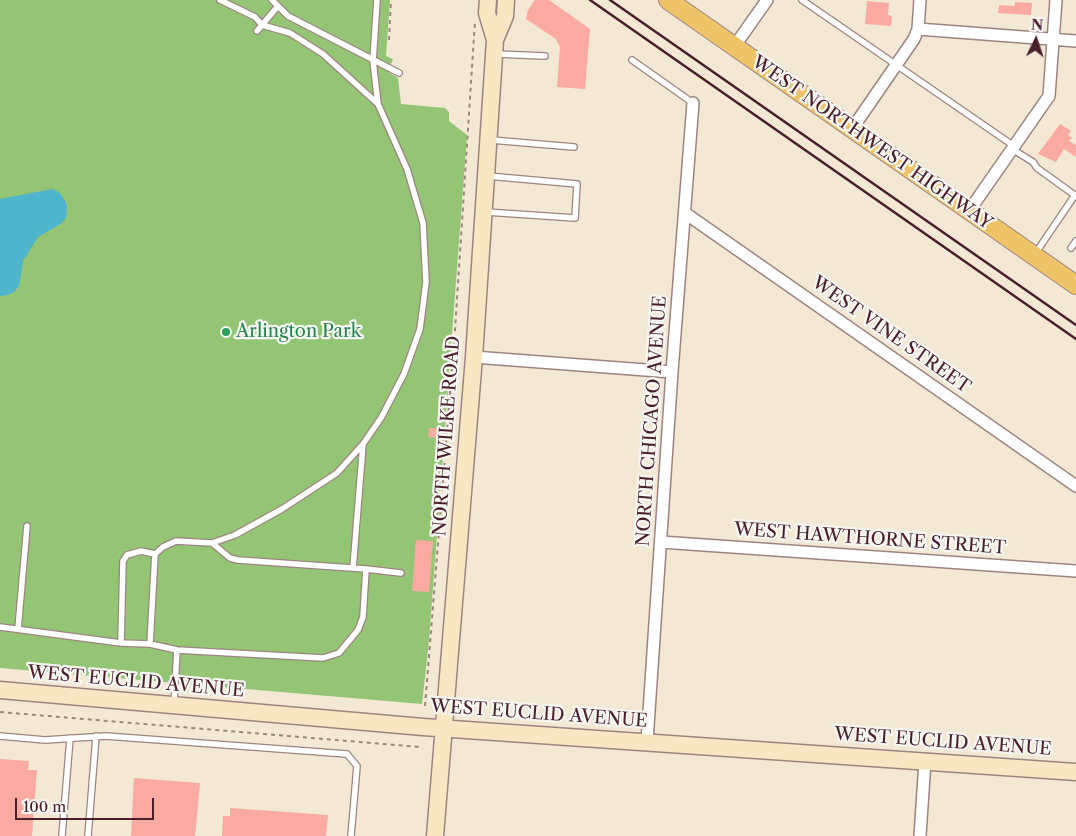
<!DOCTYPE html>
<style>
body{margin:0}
#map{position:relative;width:1076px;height:836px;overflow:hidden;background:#f2e8d4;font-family:"Libre Caslon Text",serif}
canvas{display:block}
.north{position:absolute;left:1011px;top:15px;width:50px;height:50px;-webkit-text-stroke:4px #f6f6f2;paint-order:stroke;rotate:4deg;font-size:14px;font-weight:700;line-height:20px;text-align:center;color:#4a1f2b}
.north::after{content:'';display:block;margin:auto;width:18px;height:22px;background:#4a1f2b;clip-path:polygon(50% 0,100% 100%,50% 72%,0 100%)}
.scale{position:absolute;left:15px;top:798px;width:139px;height:22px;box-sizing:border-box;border:2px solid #4a1f2b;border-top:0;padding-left:6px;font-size:15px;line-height:18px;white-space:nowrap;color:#4a1f2b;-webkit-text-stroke:4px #f6f6f2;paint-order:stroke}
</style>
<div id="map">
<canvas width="1076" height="836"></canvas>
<div class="north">N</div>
<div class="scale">100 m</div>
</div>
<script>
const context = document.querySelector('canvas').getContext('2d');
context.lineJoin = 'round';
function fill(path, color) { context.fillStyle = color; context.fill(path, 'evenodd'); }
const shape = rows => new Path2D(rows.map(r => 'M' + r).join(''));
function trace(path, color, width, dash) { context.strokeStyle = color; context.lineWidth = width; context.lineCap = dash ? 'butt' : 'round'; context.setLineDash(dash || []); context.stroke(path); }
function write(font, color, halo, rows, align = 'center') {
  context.font = font + ' "Libre Caslon Text",serif'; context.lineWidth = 4.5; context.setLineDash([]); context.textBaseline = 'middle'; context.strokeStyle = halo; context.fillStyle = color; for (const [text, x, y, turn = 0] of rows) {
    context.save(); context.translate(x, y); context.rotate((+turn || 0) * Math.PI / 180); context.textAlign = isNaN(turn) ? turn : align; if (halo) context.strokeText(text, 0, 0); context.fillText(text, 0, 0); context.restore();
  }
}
const green = shape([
 [0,0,390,0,386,56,393,59,388,72,398,78,401,104,445,108,449,112,449,121,467,135,429,640,422,704,0,668]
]);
const water = shape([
 [52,189,59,192,64,199,67,206,66,218,62,223,38,237,23,261,19,286,14,292,8,295,0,296,0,199]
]);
const building = shape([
 [535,0,549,0,590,29,585,89,557,87,560,47,556,39,526,19,528,10],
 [867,1,889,3,888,15,892,16,891,26,865,24],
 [1015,2,1032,3,1031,15,998,13,999,5,1015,6],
 [1060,124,1071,131,1068,135,1072,138,1069,141,1076,145,1076,157,1064,149,1056,162,1038,154],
 [429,428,438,428,438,438,428,437],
 [416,540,433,541,429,592,412,591],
 [0,759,29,761,28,770,37,770,32,836,0,836],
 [134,778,200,783,195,836,131,836],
 [230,808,328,815,326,836,222,836,223,816,230,816]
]);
const path = shape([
 [389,40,391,0],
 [425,706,455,330,475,21],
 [0,712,420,747,421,745]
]);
const service = shape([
 [220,0,255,17,262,25,290,33,323,54,378,104],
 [272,0,288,16,399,73],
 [802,0,1014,146],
 [257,31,278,6],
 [496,54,545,56],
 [632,60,693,103],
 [491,140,574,147],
 [1012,149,1033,162,1037,168,1076,196],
 [486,212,575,218,577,184,488,176],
 [1071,248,1076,241],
 [1035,254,1075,195],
 [353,568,363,444],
 [366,569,238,560,230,558,212,543,235,535,282,509,337,473,363,444,381,418,404,374,420,329,426,282,423,223,407,169,378,104,373,61,377,0],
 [0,627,121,643,150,644],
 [18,629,27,526],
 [121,643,123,561,127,555,141,551,155,554],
 [177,650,323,658,339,653,358,630,363,617,366,569,401,573],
 [174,703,177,650,150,644,155,554,163,547,176,541,212,543],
 [0,736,45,740,106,736,347,754,357,766,351,836],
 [62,836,70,738],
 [88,836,96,736]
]);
const minor = shape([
 [918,29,1076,41],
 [734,47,767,0],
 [852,129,914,39,918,29,920,0],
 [969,211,1049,96,1056,0],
 [685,213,1076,486],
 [474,357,672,372],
 [661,542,1076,571],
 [647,741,672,372,693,103],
 [920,836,925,761]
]);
const secondary = shape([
 [488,0,487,13,495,40],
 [0,690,423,727,1076,772],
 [435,836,474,357,495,40,505,16,506,0]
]);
const primary = shape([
 [668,0,1076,285]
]);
const rail = shape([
 [590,0,1076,339],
 [610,0,1076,325]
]);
const markers = [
 [226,332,5,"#2e9e5b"]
];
const streetNames = [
 ["WEST NORTHWEST HIGHWAY",872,143,35],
 ["WEST VINE STREET",891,335,35],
 ["NORTH CHICAGO AVENUE",652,421,-86],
 ["NORTH WILKE ROAD",447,436,-86],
 ["WEST HAWTHORNE STREET",870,539,4],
 ["WEST EUCLID AVENUE",136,682,5],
 ["WEST EUCLID AVENUE",539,714,4],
 ["WEST EUCLID AVENUE",943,742,4]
];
const leisureNames = [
 ["Arlington Park",236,332]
];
fill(green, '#94c575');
fill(water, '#4eb5cc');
fill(building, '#faaaa1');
trace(service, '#9e8480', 8);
trace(minor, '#9e8480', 14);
trace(secondary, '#9e8480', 19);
trace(primary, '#9e8480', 20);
trace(path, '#9e8480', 2, [4, 4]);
trace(service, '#fff', 5.5);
trace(minor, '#fff', 11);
trace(secondary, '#f9e7c3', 16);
trace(primary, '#efc469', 18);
trace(rail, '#4a1f2b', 2.5);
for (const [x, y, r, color] of markers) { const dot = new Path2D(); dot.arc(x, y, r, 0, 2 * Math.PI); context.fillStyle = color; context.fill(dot); trace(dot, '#f6f6f2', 2); }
write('18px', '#4a1f2b', '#f6f6f2', streetNames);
write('18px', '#27864d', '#f6f6f2', leisureNames, 'left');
</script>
